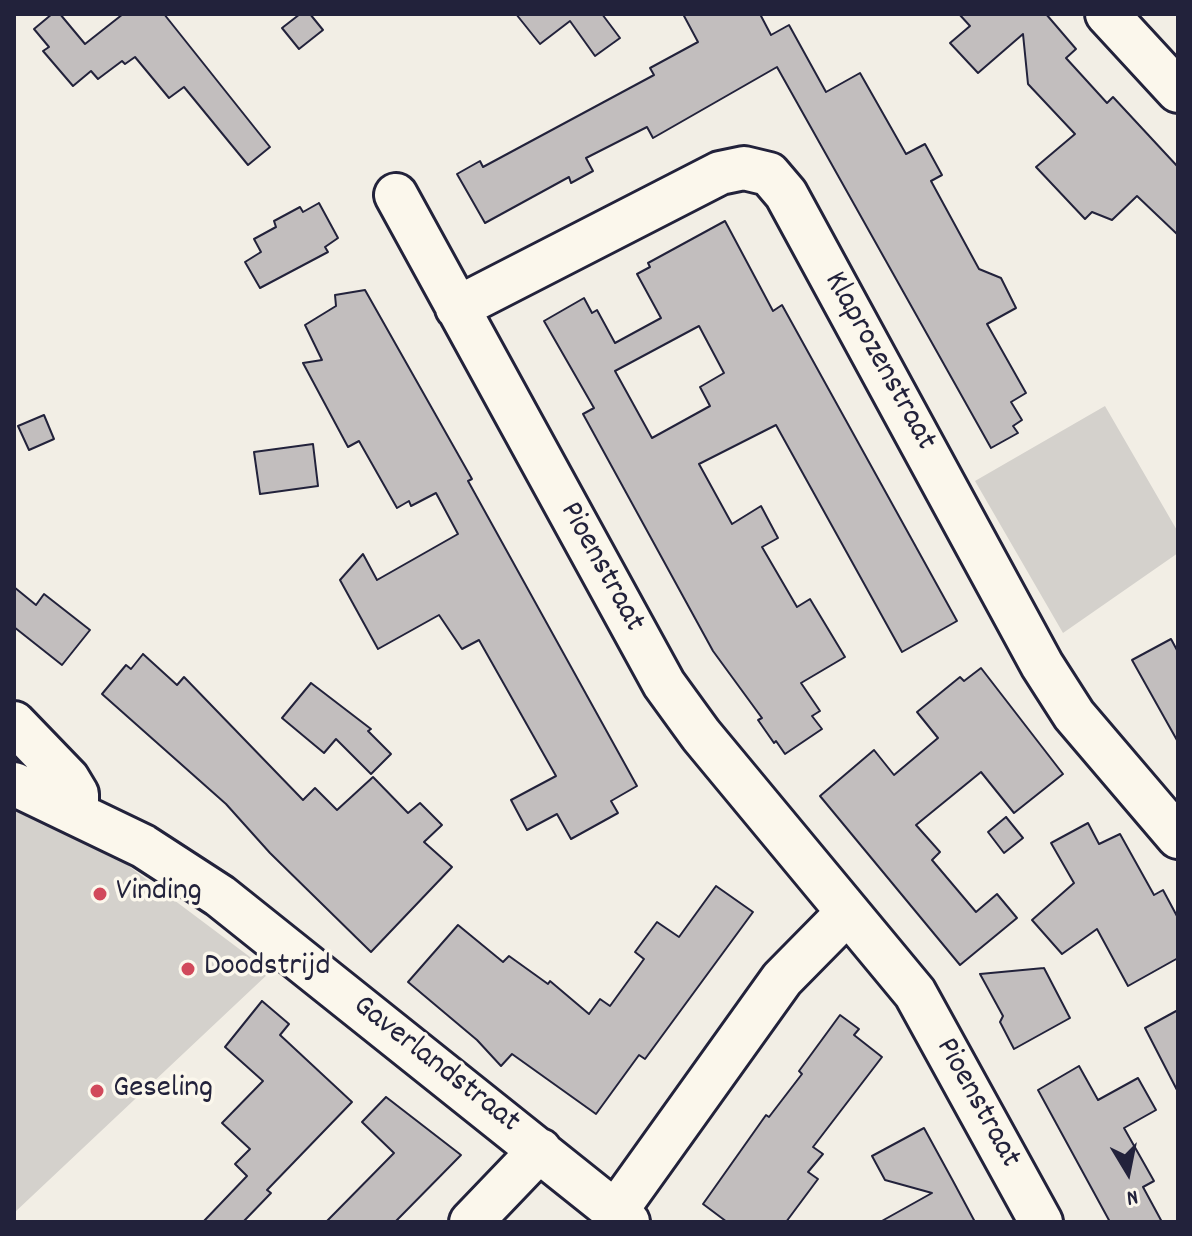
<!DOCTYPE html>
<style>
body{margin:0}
#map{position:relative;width:1192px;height:1236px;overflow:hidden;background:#f2eee5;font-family:Dekko,sans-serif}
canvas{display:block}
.frame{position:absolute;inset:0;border:16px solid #22223b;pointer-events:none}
.north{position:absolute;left:1088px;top:1132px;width:80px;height:80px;-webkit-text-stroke:6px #fbf7ec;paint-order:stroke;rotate:170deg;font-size:22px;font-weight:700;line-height:32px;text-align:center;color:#22223b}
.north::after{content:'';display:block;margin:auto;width:28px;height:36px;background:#22223b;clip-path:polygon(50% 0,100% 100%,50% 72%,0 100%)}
</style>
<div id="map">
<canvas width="1192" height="1236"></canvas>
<div class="frame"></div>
<div class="north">N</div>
</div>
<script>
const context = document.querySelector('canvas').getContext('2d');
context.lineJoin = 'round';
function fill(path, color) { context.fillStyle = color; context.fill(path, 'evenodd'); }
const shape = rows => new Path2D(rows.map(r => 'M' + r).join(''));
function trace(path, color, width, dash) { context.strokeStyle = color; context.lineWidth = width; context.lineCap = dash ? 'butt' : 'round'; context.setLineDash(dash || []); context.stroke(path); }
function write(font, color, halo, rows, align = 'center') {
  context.font = font + ' Dekko,sans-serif'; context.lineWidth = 7; context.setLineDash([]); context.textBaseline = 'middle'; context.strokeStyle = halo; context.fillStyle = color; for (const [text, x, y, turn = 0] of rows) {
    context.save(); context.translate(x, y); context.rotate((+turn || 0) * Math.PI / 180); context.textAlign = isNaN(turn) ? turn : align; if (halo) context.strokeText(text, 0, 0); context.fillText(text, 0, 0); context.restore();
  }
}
const green = shape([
 [1105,406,1178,532,1178,553,1063,633,975,481],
 [14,809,106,849,270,972,14,1213]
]);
const building = shape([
 [52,14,60,14,85,44,123,14,164,14,270,147,248,165,184,87,169,98,135,57,125,64,122,61,98,79,91,71,73,86,43,51,49,47,34,29,52,14],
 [300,14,310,14,323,30,299,49,282,28,300,14],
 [516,14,602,14,620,38,595,56,570,21,540,44,516,14],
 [683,14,760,14,771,35,789,25,826,92,860,73,906,154,925,144,942,175,931,181,979,269,1001,278,1016,308,987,324,1026,393,1011,402,1022,420,1013,426,1018,433,991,448,777,67,653,138,647,127,586,158,593,171,571,183,569,177,485,223,457,174,480,161,483,167,654,75,650,68,698,42,683,14],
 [959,14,1046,14,1076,49,1066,58,1107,103,1113,97,1178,167,1178,235,1137,196,1112,220,1092,212,1085,219,1036,167,1075,134,1028,84,1023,34,978,73,950,43,970,26,959,14],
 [319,203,338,238,325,247,328,252,260,288,245,262,261,252,254,239,276,227,274,221,300,207,303,212,319,203],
 [725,221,773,311,782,305,957,621,902,652,776,425,699,464,732,524,761,506,778,538,762,547,797,607,810,599,845,657,801,683,820,711,812,716,822,729,785,754,776,741,774,743,758,720,762,718,713,651,583,414,594,408,544,321,584,298,592,313,597,310,615,343,661,318,637,274,650,267,648,263,725,221],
 [699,326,724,373,700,387,710,406,652,438,615,371,699,326],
 [365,290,472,479,468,481,637,786,611,801,618,813,571,839,557,814,527,830,511,800,556,776,479,640,462,649,439,615,378,649,340,580,363,554,377,580,458,534,436,493,411,506,409,501,397,508,359,441,348,447,303,363,322,360,305,325,336,306,335,295,365,290],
 [44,415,54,439,29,450,18,426,44,415],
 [313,444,318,486,260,494,254,452,313,444],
 [14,587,36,605,44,594,90,630,62,665,14,627,14,587],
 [1171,639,1178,652,1178,742,1132,660,1171,639],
 [143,654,177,685,184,677,303,800,315,788,337,810,373,777,408,813,420,803,442,825,424,842,452,867,371,952,270,853,226,804,102,694,126,665,131,669,143,654],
 [981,668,1063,774,1014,813,981,772,916,825,940,852,932,860,976,912,997,894,1017,918,960,965,820,796,874,750,894,775,938,738,917,712,960,677,964,681,981,668],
 [311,683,371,729,368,731,391,754,371,774,336,739,324,753,282,718,311,683],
 [1006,817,1023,838,1004,853,988,832,1006,817],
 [1088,823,1099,844,1120,834,1154,895,1163,890,1178,918,1178,958,1128,986,1097,929,1062,954,1032,920,1074,883,1051,843,1088,823],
 [716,886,753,912,645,1059,639,1055,596,1114,512,1054,501,1066,477,1040,408,982,458,925,503,962,509,956,548,984,550,981,589,1014,600,999,610,1006,644,959,635,952,657,922,679,937,716,886],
 [1044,968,1070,1018,1014,1049,1000,1022,1003,1016,980,974,1044,968],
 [262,1001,289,1024,280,1035,352,1102,267,1190,271,1193,243,1222,203,1222,247,1176,235,1164,250,1149,222,1123,263,1081,225,1047,262,1001],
 [1178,1010,1178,1092,1145,1028,1178,1010],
 [840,1015,859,1029,854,1035,882,1057,813,1147,823,1154,808,1172,818,1179,786,1222,727,1222,703,1204,766,1115,769,1117,802,1074,799,1071,840,1015],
 [1079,1066,1098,1100,1138,1078,1156,1110,1124,1128,1154,1181,1143,1187,1162,1222,1110,1222,1038,1090,1079,1066],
 [386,1097,461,1155,395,1222,326,1222,394,1153,362,1122,386,1097],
 [924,1128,953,1181,975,1222,880,1222,932,1193,885,1180,872,1156,924,1128]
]);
const minor = shape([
 [1107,14,1178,91],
 [396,195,664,684,701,735,915,993,1041,1222],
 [457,308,720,173,744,168,769,174,786,194,1042,665,1074,715,1178,837],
 [14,723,68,779,77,794,77,812],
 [14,784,143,846,220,896,628,1222],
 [616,1211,782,979,848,912],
 [471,1222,540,1150]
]);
const markers = [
 [100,894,8,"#d1495b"],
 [188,969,8,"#d1495b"],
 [97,1091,8,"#d1495b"]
];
const streetNames = [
 ["Klaprozenstraat",878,362,61],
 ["Pioenstraat",600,568,61],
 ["Gaverlandstraat",435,1066,38],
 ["Pioenstraat",976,1104,61]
];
const poiNames = [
 ["Vinding",116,894],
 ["Doodstrijd",204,969],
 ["Geseling",113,1091]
];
fill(green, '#d4d1cc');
fill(building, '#c2bebe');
trace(building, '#22223b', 2);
trace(minor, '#22223b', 48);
trace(minor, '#fbf7ec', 42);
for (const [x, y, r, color] of markers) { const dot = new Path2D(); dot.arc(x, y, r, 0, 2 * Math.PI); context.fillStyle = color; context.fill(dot); trace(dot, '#fbf7ec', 3); }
write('32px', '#22223b', '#fbf7ec', streetNames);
write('32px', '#22223b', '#fbf7ec', poiNames, 'left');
</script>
